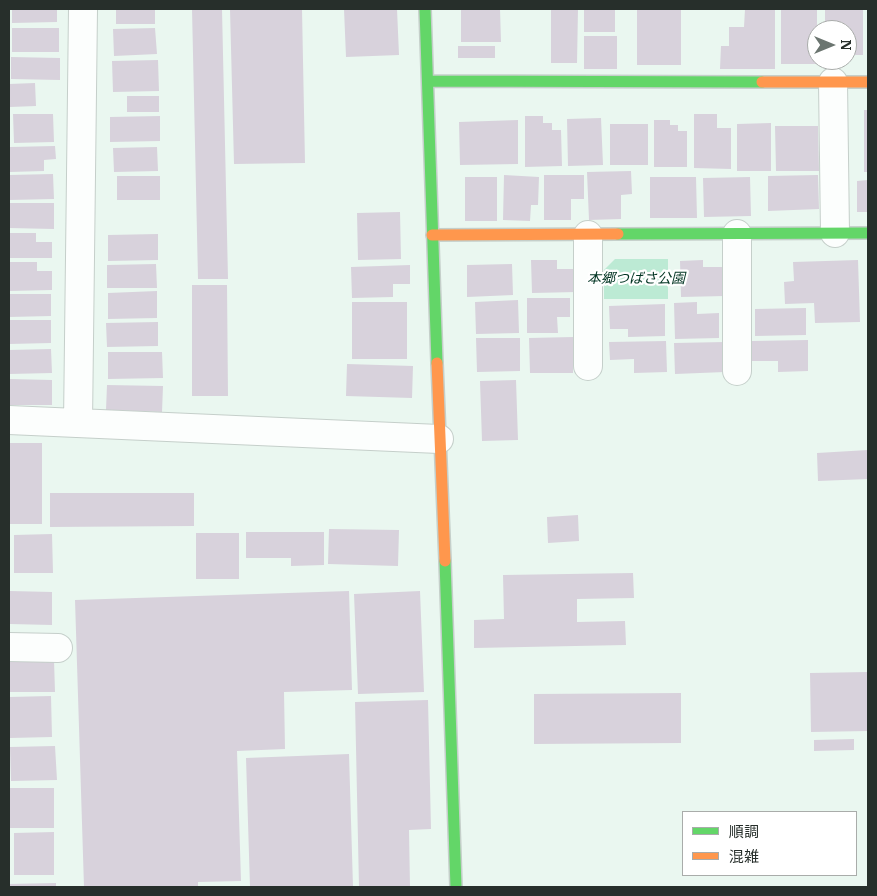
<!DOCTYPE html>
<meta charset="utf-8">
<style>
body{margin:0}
#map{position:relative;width:877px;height:896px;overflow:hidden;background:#eaf7f0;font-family:"IBM Plex Serif","Noto Sans JP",serif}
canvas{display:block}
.frame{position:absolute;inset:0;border:10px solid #272f2b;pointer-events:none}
.legend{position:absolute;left:682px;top:811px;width:175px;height:65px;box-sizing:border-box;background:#fff;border:1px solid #a9acaa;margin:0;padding:6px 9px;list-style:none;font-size:15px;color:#272f2b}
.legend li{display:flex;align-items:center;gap:10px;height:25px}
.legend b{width:25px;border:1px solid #a9acaa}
.north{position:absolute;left:807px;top:20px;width:50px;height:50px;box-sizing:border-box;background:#fff;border:1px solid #a9acaa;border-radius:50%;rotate:90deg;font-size:14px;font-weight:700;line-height:20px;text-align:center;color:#272f2b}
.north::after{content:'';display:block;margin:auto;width:18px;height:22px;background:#6b7570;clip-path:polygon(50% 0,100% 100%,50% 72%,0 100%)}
</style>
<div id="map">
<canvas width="877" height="896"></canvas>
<div class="frame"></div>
<ul class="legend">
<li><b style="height:6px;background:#63d668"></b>順調</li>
<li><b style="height:6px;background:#ff974d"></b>混雑</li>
</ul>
<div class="north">N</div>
</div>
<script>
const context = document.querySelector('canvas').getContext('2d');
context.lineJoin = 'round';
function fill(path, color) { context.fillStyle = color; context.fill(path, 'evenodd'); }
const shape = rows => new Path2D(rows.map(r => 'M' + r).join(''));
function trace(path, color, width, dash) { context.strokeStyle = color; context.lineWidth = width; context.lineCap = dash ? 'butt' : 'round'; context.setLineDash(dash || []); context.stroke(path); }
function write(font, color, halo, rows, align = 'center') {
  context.font = font + ' "IBM Plex Serif","Noto Sans JP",serif'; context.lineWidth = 4.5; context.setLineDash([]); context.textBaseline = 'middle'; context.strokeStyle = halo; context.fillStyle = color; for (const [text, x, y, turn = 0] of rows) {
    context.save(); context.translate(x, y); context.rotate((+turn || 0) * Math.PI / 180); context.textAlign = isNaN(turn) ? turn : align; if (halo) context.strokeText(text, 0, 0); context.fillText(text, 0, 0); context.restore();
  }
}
const green = shape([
 [615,259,668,259,668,299,604,299,604,270]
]);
const building = shape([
 [12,9,57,9,57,22,12,23],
 [116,9,155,9,155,24,116,24],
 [192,9,222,9,228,279,198,279],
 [230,9,302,9,305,163,234,164],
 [344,9,397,9,399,55,346,57],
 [461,9,500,9,501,42,461,42],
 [551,9,578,9,577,63,551,63],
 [584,9,615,9,615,32,584,32],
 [637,9,681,9,681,65,637,65],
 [745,9,775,9,775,69,720,69,721,46,729,46,729,27,744,27],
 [781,9,817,9,817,64,781,64],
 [825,9,863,9,863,55,847,55,847,30,825,30],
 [12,28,59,28,59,52,12,52],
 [155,28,157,54,114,56,113,29],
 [584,36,617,36,617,69,584,69],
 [458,46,495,46,495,58,458,58],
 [11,57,60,58,60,80,11,79],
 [158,60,159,91,113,92,112,61],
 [35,83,36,106,10,107,9,84],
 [127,96,159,96,159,112,127,112],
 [864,110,868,110,868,172,864,172],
 [13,114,53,114,54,142,14,143],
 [694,114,717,114,717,128,731,128,731,169,694,168],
 [160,116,160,141,110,142,110,117],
 [525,116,543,116,543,123,552,123,552,130,561,130,562,166,525,167],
 [601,118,603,165,568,166,567,119],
 [518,120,518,164,460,165,459,122],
 [654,120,670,120,670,125,678,125,678,131,687,131,687,167,654,167],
 [771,123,771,171,737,171,737,124],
 [610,124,648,124,648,165,610,165],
 [775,126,818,126,819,171,776,171],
 [55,146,56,159,44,160,44,171,10,172,10,147],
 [157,147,158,171,114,172,113,148],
 [631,171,632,194,621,195,621,219,589,220,587,172],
 [53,174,54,199,9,200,9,175],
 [504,175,539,177,538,205,531,205,530,221,503,220],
 [544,175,584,175,584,199,571,199,571,220,544,220],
 [818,175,819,209,768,211,768,176],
 [117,176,160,176,160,200,117,200],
 [465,177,497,177,497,221,465,221],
 [650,177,696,177,697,218,650,218],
 [750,177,751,216,704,217,703,178],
 [868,180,868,212,857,212,857,181],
 [9,203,54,203,54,229,9,228],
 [400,212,401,259,358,260,357,213],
 [9,233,36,233,36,242,52,242,52,258,9,258],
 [158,234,158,260,108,261,108,235],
 [531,260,557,260,557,269,576,269,577,292,532,293],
 [703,260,703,267,725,267,725,296,681,297,680,261],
 [858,260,860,322,815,323,814,303,785,304,784,282,794,281,793,262],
 [9,262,37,262,37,271,52,271,52,290,9,291],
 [156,264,157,288,107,288,107,265],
 [512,264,513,295,467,297,467,265],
 [410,265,410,284,393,284,393,297,352,298,351,267],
 [192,285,227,285,228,396,192,396],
 [157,291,157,318,108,319,108,293],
 [9,294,51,294,51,316,9,317],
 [527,298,570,298,570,317,557,317,558,333,527,333],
 [518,300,519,333,476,334,475,302],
 [352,302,407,302,407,359,352,359],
 [697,302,697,314,719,313,719,338,675,339,674,303],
 [665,304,665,336,628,337,628,329,610,329,609,306],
 [806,308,806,335,755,336,755,309],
 [9,320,51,320,51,343,9,344],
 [158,322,158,346,107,347,106,323],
 [573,337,573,373,530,373,529,338],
 [476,338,520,338,520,371,477,372],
 [808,340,808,371,778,372,778,361,752,361,752,341],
 [666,341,667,372,634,373,634,359,610,360,609,342],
 [725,342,725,372,675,374,674,343],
 [51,349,52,373,9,374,9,350],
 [108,352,162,352,163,378,108,379],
 [347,364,413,366,412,398,346,396],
 [9,379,52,380,52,405,9,405],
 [516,380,518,440,482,441,480,381],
 [107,385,163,386,162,412,106,410],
 [9,443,42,443,42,524,9,524],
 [868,450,868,479,818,481,817,453],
 [50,493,194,493,194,526,50,527],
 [578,515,579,541,548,543,547,517],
 [329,529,399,530,398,566,328,564],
 [246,532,324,532,324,565,291,566,291,558,246,558],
 [196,533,239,533,239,579,196,579],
 [52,534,53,573,14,573,14,535],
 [633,573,634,598,577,599,577,622,625,621,626,645,474,648,474,620,504,619,503,575],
 [10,591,52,592,52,625,10,624],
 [349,591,352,690,284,692,285,749,237,751,241,881,198,882,198,887,84,887,75,600],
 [420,591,424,692,358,694,354,594],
 [9,660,54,660,55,692,9,692],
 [868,672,868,731,811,732,810,673],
 [681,693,681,743,534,744,534,694],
 [51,696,52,737,10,738,9,697],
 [428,700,431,829,409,830,410,887,359,887,355,702],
 [854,739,854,750,814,751,814,740],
 [55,746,57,780,11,781,10,747],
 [349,754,353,887,250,887,246,758],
 [9,788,54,788,54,828,9,828],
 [54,832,54,875,14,875,14,833],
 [56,883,56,887,9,887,9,884]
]);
const street = shape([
 [833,82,835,233],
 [737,234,737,371],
 [588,235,588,366],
 [9,420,439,439],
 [78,423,83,9],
 [9,647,58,648]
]);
const fast = shape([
 [425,9,437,363],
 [428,81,762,82],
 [618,234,868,233],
 [445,561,456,887]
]);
const slow = shape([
 [762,82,868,82],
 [432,235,618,234],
 [437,363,445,561]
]);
const parkNames = [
 ["本郷つばさ公園",636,279]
];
fill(green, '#bcead4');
fill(building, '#d8d2dc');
trace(street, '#c5cfca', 30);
trace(fast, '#c5cfca', 14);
trace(slow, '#c5cfca', 14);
trace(street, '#fcfefd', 28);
trace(fast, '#63d668', 11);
trace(slow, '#ff974d', 11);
write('italic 14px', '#013422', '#fff', parkNames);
</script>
